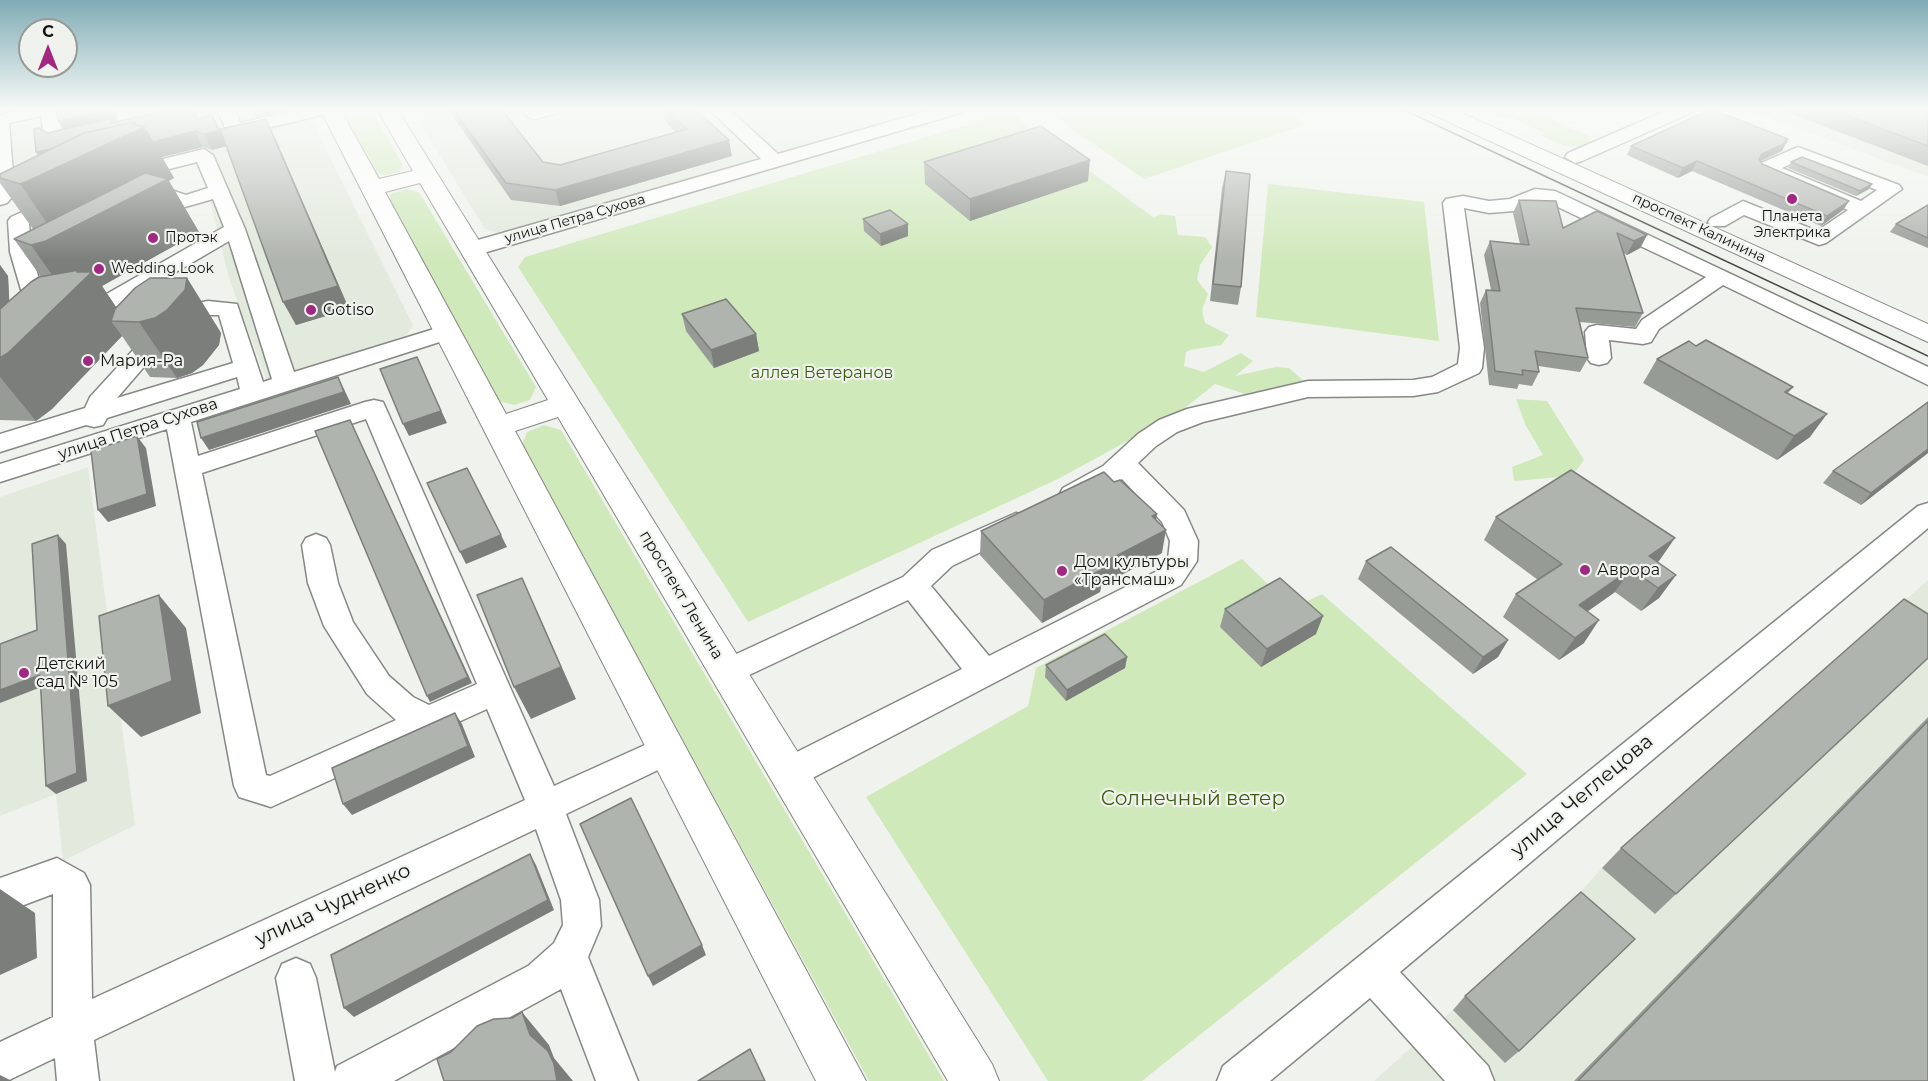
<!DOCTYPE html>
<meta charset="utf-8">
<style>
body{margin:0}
#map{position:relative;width:1928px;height:1081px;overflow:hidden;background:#f0f3ed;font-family:Montserrat,sans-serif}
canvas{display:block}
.north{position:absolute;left:18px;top:18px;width:60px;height:60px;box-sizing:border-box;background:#f0f3ed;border:2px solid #989a95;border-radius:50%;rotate:0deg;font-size:16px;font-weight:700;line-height:24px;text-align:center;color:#131412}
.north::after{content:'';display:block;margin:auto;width:21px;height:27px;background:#a12880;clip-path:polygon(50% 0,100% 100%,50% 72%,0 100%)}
</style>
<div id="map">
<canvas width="1928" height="1081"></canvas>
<div class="north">С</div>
</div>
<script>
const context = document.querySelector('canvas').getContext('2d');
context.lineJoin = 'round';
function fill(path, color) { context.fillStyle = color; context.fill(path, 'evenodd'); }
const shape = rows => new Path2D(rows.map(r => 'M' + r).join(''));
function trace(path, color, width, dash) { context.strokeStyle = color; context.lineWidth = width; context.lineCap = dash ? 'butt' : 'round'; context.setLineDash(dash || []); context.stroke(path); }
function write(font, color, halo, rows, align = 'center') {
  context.font = font + ' Montserrat,sans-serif'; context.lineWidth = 4.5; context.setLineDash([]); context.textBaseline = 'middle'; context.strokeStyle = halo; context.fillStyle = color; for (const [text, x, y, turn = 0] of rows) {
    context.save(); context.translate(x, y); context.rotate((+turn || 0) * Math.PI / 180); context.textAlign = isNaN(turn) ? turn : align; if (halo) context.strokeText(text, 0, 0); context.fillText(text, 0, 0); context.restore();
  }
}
const built = shape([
 [84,109,306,109,413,325,406,336,266,379,229,278,198,153,107,174,10,202,10,125],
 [411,109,938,109,513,230,497,232,485,229],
 [1745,109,1928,109,1928,177],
 [88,467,135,825,63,861,56,794,0,816,0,497],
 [1928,580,1928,1081,1374,1081,1567,907,1602,868]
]);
const green = shape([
 [340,109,371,109,403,165,399,172,385,175,374,173],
 [1083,109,1280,109,1307,124,1144,179,1055,117],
 [1492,109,1528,109,1588,135,1590,142,1578,147,1564,146,1542,136,1544,133,1512,118,1505,119,1493,114,1495,111],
 [1010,112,1154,218,1159,214,1175,216,1178,235,1205,237,1212,247,1200,265,1197,280,1208,294,1202,310,1205,323,1229,335,1221,345,1190,350,1186,352,1184,366,1204,372,1241,353,1253,361,1235,376,1276,367,1289,368,1307,384,1245,394,1215,384,1177,414,1058,479,748,622,518,267,525,257],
 [1268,184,1424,202,1439,341,1256,317],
 [406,189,419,192,536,387,530,400,514,405,498,401,388,202,391,194],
 [1516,399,1547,401,1584,460,1572,476,1514,481,1512,467,1543,455,1526,426],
 [544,425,561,430,944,1081,869,1081,522,445,527,432],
 [1242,559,1293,608,1322,594,1527,774,1142,1081,1048,1081,866,797,1028,706,1036,668]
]);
const minor = shape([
 [25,109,59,109,62,133,84,129,93,135,91,139,67,145,53,144,44,138,41,116,9,123,14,185,45,178,55,184,52,188,12,197,7,203,0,205,0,115,25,109],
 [217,109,235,109,240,123,300,109,333,109,330,113,238,135,227,132,217,109],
 [522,109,561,109,558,113,535,119,529,118,522,109],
 [709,109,729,109,778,154,934,109,963,109,960,113,480,254,472,255,464,254,461,249,464,244,761,159,709,109],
 [1670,109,1694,109,1691,113,1582,161,1575,163,1565,157,1568,153,1670,109],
 [1798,147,1899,185,1902,189,1826,243,1819,245,1744,215,1725,226,1711,226,1708,222,1711,218,1743,201,1817,231,1848,210,1759,172,1756,168,1759,164,1798,147],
 [1799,160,1877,190,1861,201,1782,168,1799,160],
 [204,149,213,155,245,229,294,372,447,325,455,327,459,332,455,337,191,422,198,456,365,402,374,400,383,402,554,786,667,735,679,740,684,750,679,760,566,814,599,900,601,926,588,957,638,1081,596,1081,561,989,394,1081,295,1081,276,978,282,964,296,958,310,964,316,978,335,1072,337,1066,528,966,554,943,563,925,561,900,536,829,94,1040,99,1081,57,1081,55,1058,7,1081,0,1081,0,1042,53,1017,53,894,0,914,0,878,57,858,84,873,90,885,92,999,525,800,487,709,271,807,239,797,234,786,167,429,0,482,0,464,240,389,237,377,107,418,103,425,94,427,86,425,0,452,0,434,85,408,90,397,155,326,171,326,175,331,117,398,233,363,219,315,208,315,176,323,160,320,157,315,160,310,208,301,237,304,263,382,272,379,229,241,118,306,74,316,66,314,63,309,66,304,103,296,224,227,213,199,185,207,166,201,144,211,137,209,134,205,137,201,165,188,186,195,208,188,197,162,130,179,120,173,123,169,204,149],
 [366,419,477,684,429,705,413,697,389,676,353,622,338,583,330,545,326,538,316,534,306,538,302,545,308,583,324,626,367,694,396,720,270,776,266,775,202,473,366,419],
 [1535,189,1555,191,1928,367,1928,385,1723,285,1659,329,1651,342,1643,344,1609,340,1611,358,1607,363,1599,365,1591,363,1587,358,1585,332,1589,327,1597,325,1636,329,1642,320,1706,277,1545,201,1514,211,1489,213,1464,208,1484,348,1482,368,1479,373,1438,392,1413,396,1308,397,1203,422,1177,432,1156,446,1138,463,1184,510,1198,541,1197,561,1181,585,801,784,789,788,777,784,772,773,777,762,962,669,908,600,728,685,717,681,712,672,717,663,903,577,932,550,1016,513,1026,516,1030,523,1026,530,952,566,931,586,989,656,1161,569,1168,559,1170,541,1162,522,1122,479,1073,505,1063,502,1059,495,1063,488,1103,466,1138,434,1159,420,1187,409,1308,381,1413,380,1432,377,1458,364,1460,348,1443,203,1446,199,1463,196,1489,201,1510,199,1535,189],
 [59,195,66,197,69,201,66,205,29,224,31,244,60,241,68,242,71,247,68,252,33,257,43,295,40,300,24,300,10,252,8,221,11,217,59,195],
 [1928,503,1928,528,1400,972,1488,1066,1494,1081,1445,1081,1370,998,1270,1081,1217,1081,1223,1066,1918,506,1928,503]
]);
const major = shape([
 [320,109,340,109,379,179,413,171,377,109,397,109,992,1064,999,1081,948,1081,558,417,515,431,866,1081,816,1081,320,109],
 [420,183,548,400,506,414,385,192,420,183],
 [1426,109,1453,109,1928,324,1928,342,1429,113,1426,109]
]);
const tram = shape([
 [1402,109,1928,356]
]);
const wall = shape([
 [448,109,501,109,543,162,560,165,676,132,665,121,663,109,695,109,732,156,560,206,511,200],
 [1779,109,1928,109,1928,166],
 [198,119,220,131,224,141,276,140,349,309,296,325,226,146,212,150,203,147,162,157,174,178,169,181,199,232,102,286,116,307,187,278,221,333,219,345,203,365,192,373,177,378,150,377,122,336,52,409,36,421,0,420,0,265,8,276,9,301,41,277,14,239,33,229,0,183,0,174,38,155,47,133,63,129,58,121,117,120,111,121,113,123],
 [1788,139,1782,151,1760,161,1762,164,1849,201,1843,210,1821,226,1692,171,1678,178,1627,155,1631,146],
 [924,162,1088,181,970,221,925,184],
 [1791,162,1869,189,1856,196,1788,168],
 [1226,171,1241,287,1238,305,1210,301,1222,188],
 [1519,200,1563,228,1647,235,1640,248,1627,255,1623,253,1643,313,1635,327,1580,322,1588,358,1580,372,1538,366,1539,372,1532,386,1519,384,1517,389,1489,385,1480,303,1486,290,1491,290,1484,255,1490,241,1520,244,1513,213],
 [1928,205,1928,248,1890,232,1896,224],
 [863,219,908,224,908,236,881,246,864,231],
 [682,314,756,334,759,351,714,368,686,331],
 [1696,346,1793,387,1788,393,1810,437,1777,460,1643,383,1657,359],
 [1928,453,1861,505,1823,483,1833,471],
 [1496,517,1659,561,1657,562,1676,575,1659,598,1641,611,1615,592,1588,611,1584,643,1559,660,1503,617,1516,594,1538,580,1484,540],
 [1156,520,1162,553,1101,586,1100,592,1042,623,980,555,981,531],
 [1366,561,1508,640,1498,657,1473,674,1358,579],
 [1225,609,1316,634,1261,667,1220,627],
 [1127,657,1125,668,1066,701,1045,677,1046,665],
 [1928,717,1928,1081,1574,1081],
 [1621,848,1676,894,1655,914,1602,868],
 [1465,996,1519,1051,1505,1063,1453,1010]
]);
const shadedWall = shape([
 [111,109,116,109,117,120,111,121,119,134,135,122,144,127,195,131,203,147,162,157,174,178,169,181,199,232,102,286,126,322,111,321,122,336,52,409,36,421,0,377,0,358,67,296,31,245,56,236,20,184,46,168,36,152,64,130,58,121],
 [192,109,195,109,203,135,195,119],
 [253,109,289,109,257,117],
 [212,115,220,131,227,146,212,150,204,134],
 [266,119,276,140,349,309,296,325,283,302],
 [1788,139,1782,151,1757,163,1762,154],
 [729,140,732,156,560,206,555,190],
 [1090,160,1088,181,970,221,970,199],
 [1697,161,1692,171,1678,178,1683,168],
 [1872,184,1869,189,1856,196,1860,191],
 [1849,201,1843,210,1821,226,1827,216],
 [908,224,908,236,881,246,880,234],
 [1647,235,1640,248,1627,255,1634,241],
 [0,265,8,276,10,313,0,315],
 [187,278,221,333,219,345,203,365,192,373,177,378,139,322],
 [756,334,759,351,714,368,711,350],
 [422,369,447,423,409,436,403,424],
 [338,377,344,389,351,404,209,450,201,438],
 [1827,414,1810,437,1777,460,1794,436],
 [350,420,472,683,430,702,427,696],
 [137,436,146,448,156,506,108,522,98,510],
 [1928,449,1928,453,1861,505,1871,493],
 [1157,514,1153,537,1152,516],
 [1166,530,1162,553,1101,586,1100,592,1042,623,1044,600,1099,565],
 [58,535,66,544,87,781,56,794,46,786],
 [501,535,507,547,466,564,460,552],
 [1675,538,1659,561,1639,575,1649,556],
 [1631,569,1615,592,1564,628,1579,605],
 [1676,575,1659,598,1641,611,1658,588],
 [159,595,186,628,201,713,141,737,108,706],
 [537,611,576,699,531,719,514,687],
 [1323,616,1316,634,1261,667,1267,649],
 [1599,620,1584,643,1559,660,1575,638],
 [1508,640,1498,657,1473,674,1483,657],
 [1127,657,1125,668,1066,701,1067,690],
 [40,675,49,684,0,703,0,690],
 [455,713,462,724,475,757,352,815,343,804],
 [530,854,536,865,554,910,354,1017,344,1008],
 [0,889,35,913,37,958,0,975],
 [702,945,706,955,653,986,648,976],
 [522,1012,549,1045,554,1058,573,1081,557,1081,530,1035],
 [0,1075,12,1081,0,1081]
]);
const building = shape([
 [56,109,111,109,111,110,58,121,56,109],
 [161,109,192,109,195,119,212,115,219,131,204,134,195,131,153,142,144,127,136,125,135,122,84,133,51,149,36,152,34,129,39,128,47,133,110,119,111,123,161,112,161,109],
 [453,109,501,109,543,162,560,165,687,129,665,109,695,109,729,140,555,190,506,183,453,109],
 [1711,109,1788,139,1785,141,1787,142,1762,154,1759,159,1762,164,1849,201,1827,216,1697,161,1683,168,1631,146,1711,109],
 [1830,109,1928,109,1928,146,1830,109],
 [266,119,338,286,283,302,220,129,266,119],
 [135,122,132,124,144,127,28,181,20,184,0,178,0,174,84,133,135,122],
 [1041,126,1090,160,970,199,924,162,1041,126],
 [1802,157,1872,184,1860,191,1791,162,1802,157],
 [1226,171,1250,174,1241,287,1213,284,1226,171],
 [145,173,168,179,46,241,31,245,14,239,145,173],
 [1519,200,1556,201,1563,228,1597,211,1647,235,1634,241,1617,233,1643,313,1576,308,1588,358,1535,351,1539,372,1522,370,1523,375,1495,371,1486,290,1500,291,1490,241,1529,245,1519,200],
 [1928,205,1928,238,1896,224,1928,205],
 [890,210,908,224,880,234,863,219,890,210],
 [79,270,77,272,92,272,8,353,0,358,0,309,31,282,39,277,79,270],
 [150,278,187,278,185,290,167,310,155,318,139,322,111,321,115,309,135,288,150,278],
 [726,299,756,334,711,350,682,314,726,299],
 [1706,340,1793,387,1785,392,1827,414,1794,436,1657,359,1689,341,1696,346,1706,340],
 [417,357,441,411,403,424,380,369,417,357],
 [338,377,344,392,201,438,197,422,338,377],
 [1928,402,1928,449,1871,493,1833,471,1928,402],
 [350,420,468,677,427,696,315,431,350,420],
 [137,436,147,494,98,510,91,451,137,436],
 [467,468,501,535,460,552,427,483,467,468],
 [1571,470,1675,538,1649,556,1676,575,1658,588,1631,569,1579,605,1599,620,1575,638,1516,594,1562,564,1496,517,1571,470],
 [1104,472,1114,482,1120,480,1157,514,1152,516,1166,530,1099,565,1103,569,1044,600,981,531,1104,472],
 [58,535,77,773,46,786,40,675,0,690,0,644,37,630,32,544,58,535],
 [1391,547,1508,640,1483,657,1366,561,1391,547],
 [522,578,561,667,514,687,477,595,522,578],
 [1280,578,1323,616,1267,649,1225,609,1280,578],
 [159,595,172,681,108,706,99,616,159,595],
 [1904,599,1928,614,1928,658,1676,894,1621,848,1904,599],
 [1105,634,1127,657,1067,690,1046,665,1105,634],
 [455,713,468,746,343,804,332,768,455,713],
 [1928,721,1928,1081,1578,1081,1928,721],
 [631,798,702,945,648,976,580,824,631,798],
 [530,854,548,900,344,1008,331,955,530,854],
 [1581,892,1635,939,1519,1051,1465,996,1581,892],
 [522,1012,530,1035,548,1051,554,1064,557,1081,444,1081,437,1059,451,1052,477,1026,494,1019,512,1018,522,1012],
 [750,1049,765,1081,698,1081,750,1049]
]);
const markers = [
 [1792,199,6,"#a12880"],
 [153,238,6,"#a12880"],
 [99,269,6,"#a12880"],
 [311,310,6,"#a12880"],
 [88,361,6,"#a12880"],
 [1585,570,6,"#a12880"],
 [1062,571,6,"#a12880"],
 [24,673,6,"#a12880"]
];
const farPoinames = [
 ["Планета",1792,217,"center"],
 ["Электрика",1792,233,"center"],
 ["Протэк",165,238],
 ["Wedding Look",111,269]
];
const farStreetnames = [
 ["улица Петра Сухова",575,219,-16],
 ["проспект Калинина",1699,228,25]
];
const poiNames = [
 ["Gotiso",323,310],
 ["Мария-Ра",100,361],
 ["Дом культуры",1074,562],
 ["«Трансмаш»",1074,580],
 ["Аврора",1597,570],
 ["Детский",36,664],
 ["сад № 105",36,682]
];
const parkNames = [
 ["аллея Ветеранов",822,373]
];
const streetNames = [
 ["улица Петра Сухова",138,429,-18],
 ["проспект Ленина",681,595,59]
];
const nearStreetnames = [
 ["улица Чеглецова",1582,796,-40],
 ["улица Чудненко",333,905,-25]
];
const nearParknames = [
 ["Солнечный ветер",1193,799]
];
fill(built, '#e2e9dd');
fill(green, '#d0e9bb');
trace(minor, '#858883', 3);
trace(major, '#858883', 2);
fill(minor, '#fff');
fill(major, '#fff');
trace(tram, '#474845', 1.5);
fill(wall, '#979b96');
fill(shadedWall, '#7b7e7a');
fill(building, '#b0b4ae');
trace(building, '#7b7e7a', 1.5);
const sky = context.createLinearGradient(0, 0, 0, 261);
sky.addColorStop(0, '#80acb6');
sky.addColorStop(0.42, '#f8faf7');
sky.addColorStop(1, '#f8faf700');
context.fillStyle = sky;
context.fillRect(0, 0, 1928, 261);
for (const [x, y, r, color] of markers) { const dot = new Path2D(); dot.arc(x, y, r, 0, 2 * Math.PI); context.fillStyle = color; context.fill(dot); trace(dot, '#f0f3ed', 2); }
write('14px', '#131412', '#f0f3ed', farPoinames, 'left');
write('14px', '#131412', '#f0f3ed', farStreetnames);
write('16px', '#131412', '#f0f3ed', poiNames, 'left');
write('16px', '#3a5e0c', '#f0f3ed', parkNames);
write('16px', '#131412', '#f0f3ed', streetNames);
write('20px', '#131412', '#f0f3ed', nearStreetnames);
write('20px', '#3a5e0c', '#f0f3ed', nearParknames);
</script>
